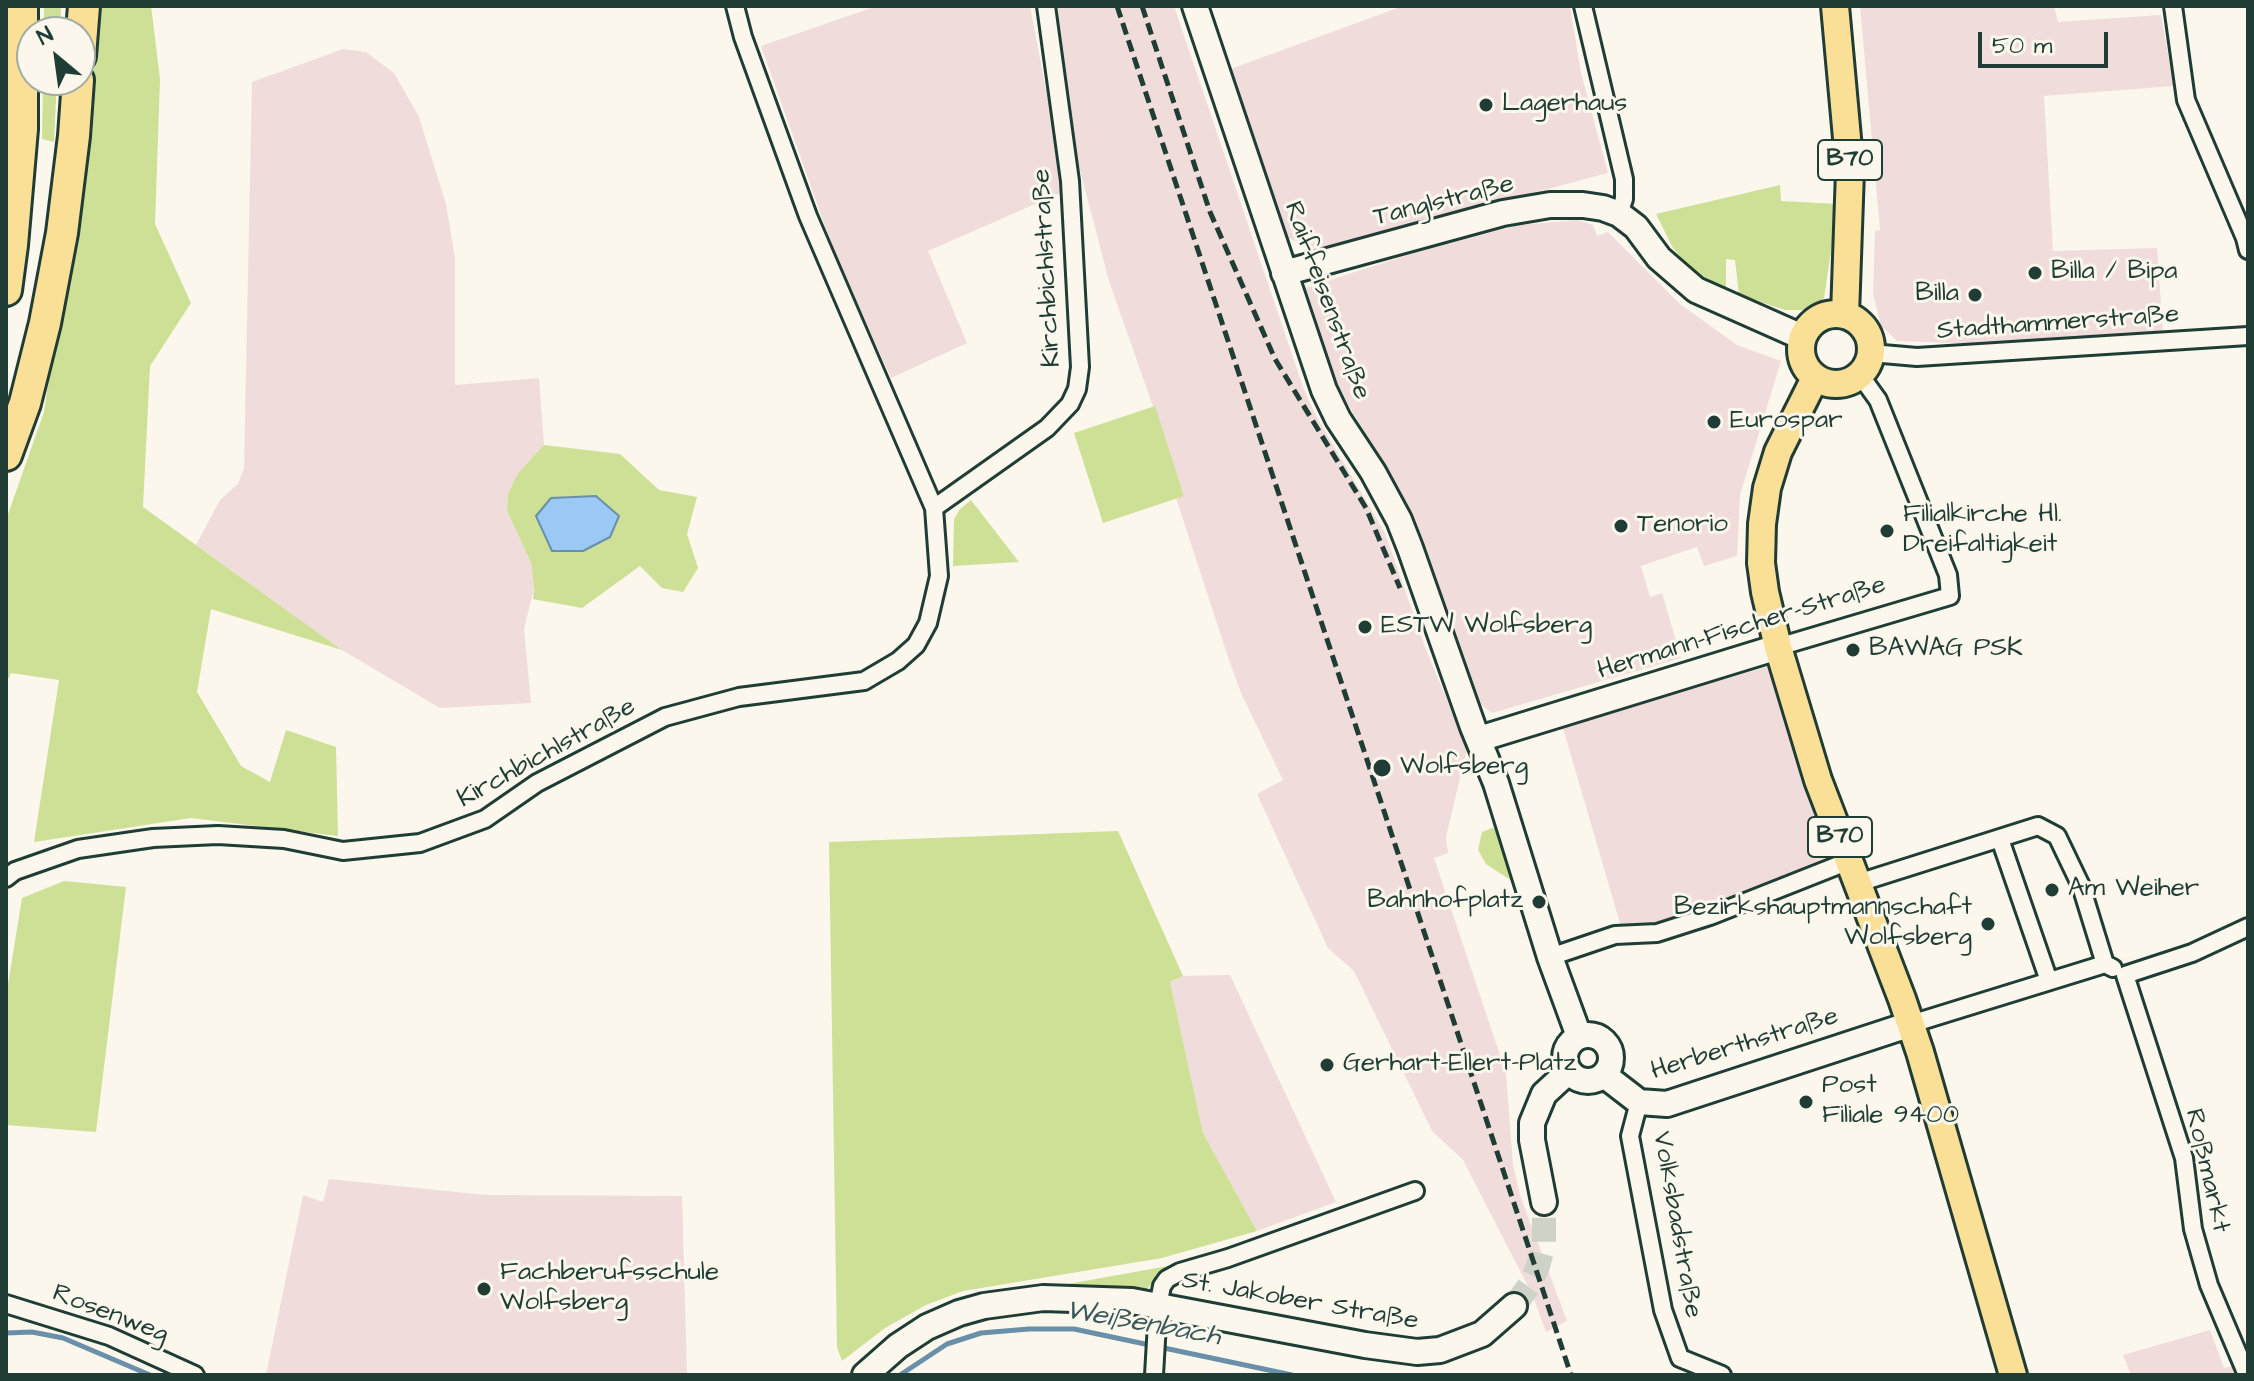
<!DOCTYPE html>
<meta charset="utf-8">
<style>
body{margin:0}
#map{position:relative;width:2254px;height:1381px;overflow:hidden;background:#fbf7ec;font-family:"Architects Daughter",sans-serif}
canvas{display:block}
.frame{position:absolute;inset:0;border:8px solid #1f3d34;pointer-events:none}
.north{position:absolute;left:16px;top:16px;width:80px;height:80px;box-sizing:border-box;background:#fbf7ec;border:2px solid #a3ada2;border-radius:50%;rotate:331deg;font-size:22px;font-weight:700;line-height:32px;text-align:center;color:#1f3d34}
.north::after{content:'';display:block;margin:auto;width:28px;height:36px;background:#1f3d34;clip-path:polygon(50% 0,100% 100%,50% 72%,0 100%)}
.scale{position:absolute;left:1978px;top:32px;width:130px;height:36px;box-sizing:border-box;border:4px solid #1f3d34;border-top:0;padding-left:10px;font-size:24px;line-height:28px;white-space:nowrap;color:#1f3d34;-webkit-text-stroke:6px #fbf7ec;paint-order:stroke}
</style>
<div id="map">
<canvas width="2254" height="1381"></canvas>
<div class="frame"></div>
<div class="north">N</div>
<div class="scale">50 m</div>
</div>
<script>
const context = document.querySelector('canvas').getContext('2d');
context.lineJoin = 'round';
function fill(path, color) { context.fillStyle = color; context.fill(path, 'evenodd'); }
const shape = rows => new Path2D(rows.map(r => 'M' + r).join(''));
function trace(path, color, width, dash) { context.strokeStyle = color; context.lineWidth = width; context.lineCap = dash ? 'butt' : 'round'; context.setLineDash(dash || []); context.stroke(path); }
function write(font, color, halo, rows, align = 'center') {
  context.font = font + ' "Architects Daughter",sans-serif'; context.lineWidth = 6; context.setLineDash([]); context.textBaseline = 'middle'; context.strokeStyle = halo; context.fillStyle = color; for (const [text, x, y, turn = 0] of rows) {
    context.save(); context.translate(x, y); context.rotate((+turn || 0) * Math.PI / 180); context.textAlign = isNaN(turn) ? turn : align; if (halo) context.strokeText(text, 0, 0); context.fillText(text, 0, 0); context.restore();
  }
}
const built = shape([
 [877,6,1030,6,1065,191,928,251,967,343,891,378,836,257,761,46],
 [1053,6,1174,6,1303,387,1315,414,1385,533,1425,647,1467,749,1446,837,1448,853,1434,858,1506,1073,1513,1165,1520,1195,1567,1321,1546,1332,1532,1294,1463,1160,1432,1131,1354,971,1328,948,1257,794,1283,780,1241,693,1228,657,1176,498,1184,495,1109,281,1065,113],
 [1403,6,1570,6,1581,73,1608,173,1318,250,1285,237,1228,70],
 [1860,6,2054,6,2058,22,2161,15,2174,86,2044,96,2053,251,2157,248,2163,332,1984,344,1897,341,1881,326,1873,294,1875,231,1880,230],
 [343,49,366,52,394,73,419,117,446,204,455,258,455,385,539,378,544,445,518,473,508,493,507,511,531,563,534,588,524,629,531,703,440,708,342,650,196,545,220,500,238,484,244,468,252,82],
 [1578,220,1593,225,1597,236,1608,232,1680,304,1737,345,1781,361,1740,495,1737,556,1704,566,1697,547,1641,566,1650,597,1662,593,1681,658,1492,713,1479,703,1416,522,1337,385,1302,289,1417,252,1519,225],
 [1769,666,1834,863,1626,944,1563,728],
 [1230,975,1336,1202,1257,1231,1203,1133,1170,982,1183,976],
 [329,1179,486,1195,682,1196,687,1375,266,1375,303,1195,323,1202],
 [2210,1330,2224,1368,2248,1362,2248,1375,2131,1375,2123,1355]
]);
const green = shape([
 [44,6,61,6,60,32,44,32],
 [99,6,151,6,160,79,155,224,191,303,150,366,143,507,342,650,211,609,197,692,241,766,270,782,286,730,336,747,338,836,191,818,34,842,59,680,11,673,6,684,6,520,44,412,98,43],
 [43,80,57,80,54,142,42,139],
 [1780,185,1781,201,1838,204,1824,298,1816,308,1808,310,1785,310,1739,295,1735,260,1726,259,1726,289,1700,275,1687,265,1673,248,1656,214],
 [1155,406,1184,496,1103,523,1074,433],
 [544,445,620,454,659,490,697,497,687,534,698,568,683,592,662,588,640,566,582,608,533,599,534,588,531,563,507,511,508,493,518,473],
 [971,500,1019,562,953,566,954,519,960,509],
 [1492,828,1498,829,1514,879,1512,881,1486,864,1478,850,1482,832],
 [1118,831,1183,976,1170,982,1203,1133,1257,1231,1162,1258,963,1291,926,1305,885,1328,842,1361,837,1347,829,842],
 [64,881,126,887,96,1132,6,1125,6,997,22,898],
 [1168,1266,1144,1292,1051,1287]
]);
const water = shape([
 [596,496,619,516,610,537,583,551,552,551,536,516,551,498,596,496]
]);
const stream = shape([
 [6,1333,32,1332,63,1338,150,1375],
 [900,1375,947,1344,981,1333,1029,1329,1074,1329,1292,1375]
]);
const secondaryTunnel = shape([
 [1514,1306,1529,1286,1538,1266,1544,1244,1544,1202]
]);
const street = shape([
 [1583,6,1624,179,1624,199,1619,214],
 [2173,6,2186,100,2245,238,2248,250],
 [1871,353,1917,357,2248,336],
 [934,508,1047,428,1070,404,1077,389,1080,367,1070,181,1046,6],
 [1778,647,1950,596,1948,575,1878,400,1860,375],
 [2000,839,2049,981],
 [6,878,15,871,78,849,153,838,218,835,284,839,343,851,420,843,485,819,537,783,665,717,739,697,864,681,898,661,916,645,928,623,939,576,934,508,808,216,743,37,735,6],
 [1858,883,2038,826,2057,836,2081,886,2105,964],
 [1550,957,1615,935,1657,933,1710,916,1849,861],
 [2125,975,2184,1158,2193,1229,2209,1285,2247,1375],
 [2125,975,2192,953,2248,927],
 [1911,1024,2105,964,2113,968],
 [1639,1102,1630,1136,1663,1310,1680,1358,1722,1375],
 [6,1304,109,1336,195,1375],
 [1154,1375,1158,1306,1162,1286,1167,1279,1180,1272,1228,1258,1415,1191]
]);
const secondary = shape([
 [1195,6,1324,390,1338,419,1373,472,1399,520,1410,548,1473,727,1496,783,1550,957,1579,1036],
 [1284,273,1503,213,1550,205,1583,205,1603,208,1619,214,1636,227,1659,258,1696,290,1802,337],
 [1479,739,1778,647],
 '1565 1058a23 23 0 1 1 46 0a23 23 0 1 1-46 0Z',
 [1604,1075,1639,1102,1667,1104,1911,1024],
 [1544,1202,1532,1140,1532,1123,1544,1094,1569,1071],
 [865,1375,898,1346,927,1327,959,1313,984,1306,1043,1298,1132,1301,1365,1345,1417,1352,1440,1350,1482,1334,1514,1306]
]);
const primary = shape([
 [1835,6,1850,171,1845,315],
 '1801 349a35 35 0 1 1 70 0a35 35 0 1 1-70 0Z',
 [1815,378,1778,452,1767,488,1762,524,1761,563,1765,592,1778,647,1818,780,1902,999,1920,1052,2013,1375]
]);
const highway = shape([
 [80,56,84,6],
 [6,290,12,245,22,129,22,6],
 [6,455,25,403,45,323,62,233,74,136,78,80]
]);
const rail = shape([
 [1117,6,1571,1375],
 [1142,6,1210,212,1275,359,1366,508,1400,588]
]);
const markers = [
 [1486,105,8,"#1f3d34"],
 [2035,273,8,"#1f3d34"],
 [1975,295,8,"#1f3d34"],
 [1714,422,8,"#1f3d34"],
 [1621,526,8,"#1f3d34"],
 [1887,531,8,"#1f3d34"],
 [1365,627,8,"#1f3d34"],
 [1853,650,8,"#1f3d34"],
 [1382,768,10,"#1f3d34"],
 [2052,890,8,"#1f3d34"],
 [1539,902,8,"#1f3d34"],
 [1988,924,8,"#1f3d34"],
 [1327,1065,8,"#1f3d34"],
 [1806,1102,8,"#1f3d34"],
 [484,1289,8,"#1f3d34"]
];
const shields = [
 [1850,160,64],
 [1840,837,64]
];
const shieldNames = [
 ["B70",1850,160],
 ["B70",1840,837]
];
const poiNames = [
 ["Lagerhaus",1502,105],
 ["Billa / Bipa",2051,273],
 ["Billa",1959,295,"right"],
 ["Eurospar",1730,422],
 ["Filialkirche Hl.",1903,516],
 ["Dreifaltigkeit",1903,546],
 ["Tenorio",1637,526],
 ["ESTW Wolfsberg",1381,627],
 ["BAWAG PSK",1869,650],
 ["Wolfsberg",1400,768],
 ["Am Weiher",2068,890],
 ["Bahnhofplatz",1523,902,"right"],
 ["Bezirkshauptmannschaft",1972,909,"right"],
 ["Wolfsberg",1972,939,"right"],
 ["Gerhart-Ellert-Platz",1343,1065],
 ["Post",1822,1087],
 ["Filiale 9400",1822,1117],
 ["Fachberufsschule",500,1274],
 ["Wolfsberg",500,1304]
];
const streetNames = [
 ["Tanglstraße",1444,202,-14],
 ["Kirchbichlstraße",1048,268,-93],
 ["Raiffeisenstraße",1326,301,70],
 ["Stadthammerstraße",2058,324,-4],
 ["Hermann-Fischer-Straße",1742,629,-17],
 ["Kirchbichlstraße",547,754,-29],
 ["Herberthstraße",1745,1045,-17],
 ["Roßmarkt",2206,1171,77],
 ["Volksbadstraße",1676,1225,80],
 ["St. Jakober Straße",1300,1302,10],
 ["Rosenweg",110,1315,21]
];
const waterNames = [
 ["Weißenbach",1143,1325,10]
];
fill(built, '#f0dddb');
fill(green, '#cde095');
fill(water, '#9bc8f5');
trace(water, '#6990a8', 2);
trace(stream, '#6990a8', 5);
trace(secondaryTunnel, '#cfd2c7', 24, [24, 12]);
trace(street, '#1f3d34', 22);
trace(secondary, '#1f3d34', 30);
trace(primary, '#1f3d34', 32);
trace(highway, '#1f3d34', 36);
trace(street, '#fbf7ec', 16);
trace(secondary, '#fbf7ec', 24);
trace(primary, '#fadf96', 26);
trace(highway, '#fadf96', 30);
trace(rail, '#1f3d34', 5, [12, 6]);
for (const [x, y, r, color] of markers) { const dot = new Path2D(); dot.arc(x, y, r, 0, 2 * Math.PI); context.fillStyle = color; context.fill(dot); trace(dot, '#fbf7ec', 3); }
for (const [x, y, w] of shields) { const box = new Path2D(); box.roundRect(x - w / 2, y - 20, w, 40, 6); context.fillStyle = '#fbf7ec'; context.fill(box); trace(box, '#1f3d34', 2); }
write('bold 24px', '#1f3d34', null, shieldNames);
write('26px', '#1f3d34', '#fbf7ec', poiNames, 'left');
write('26px', '#1f3d34', '#fbf7ec', streetNames);
write('italic 28px', '#38595b', '#fbf7ec', waterNames);
</script>
